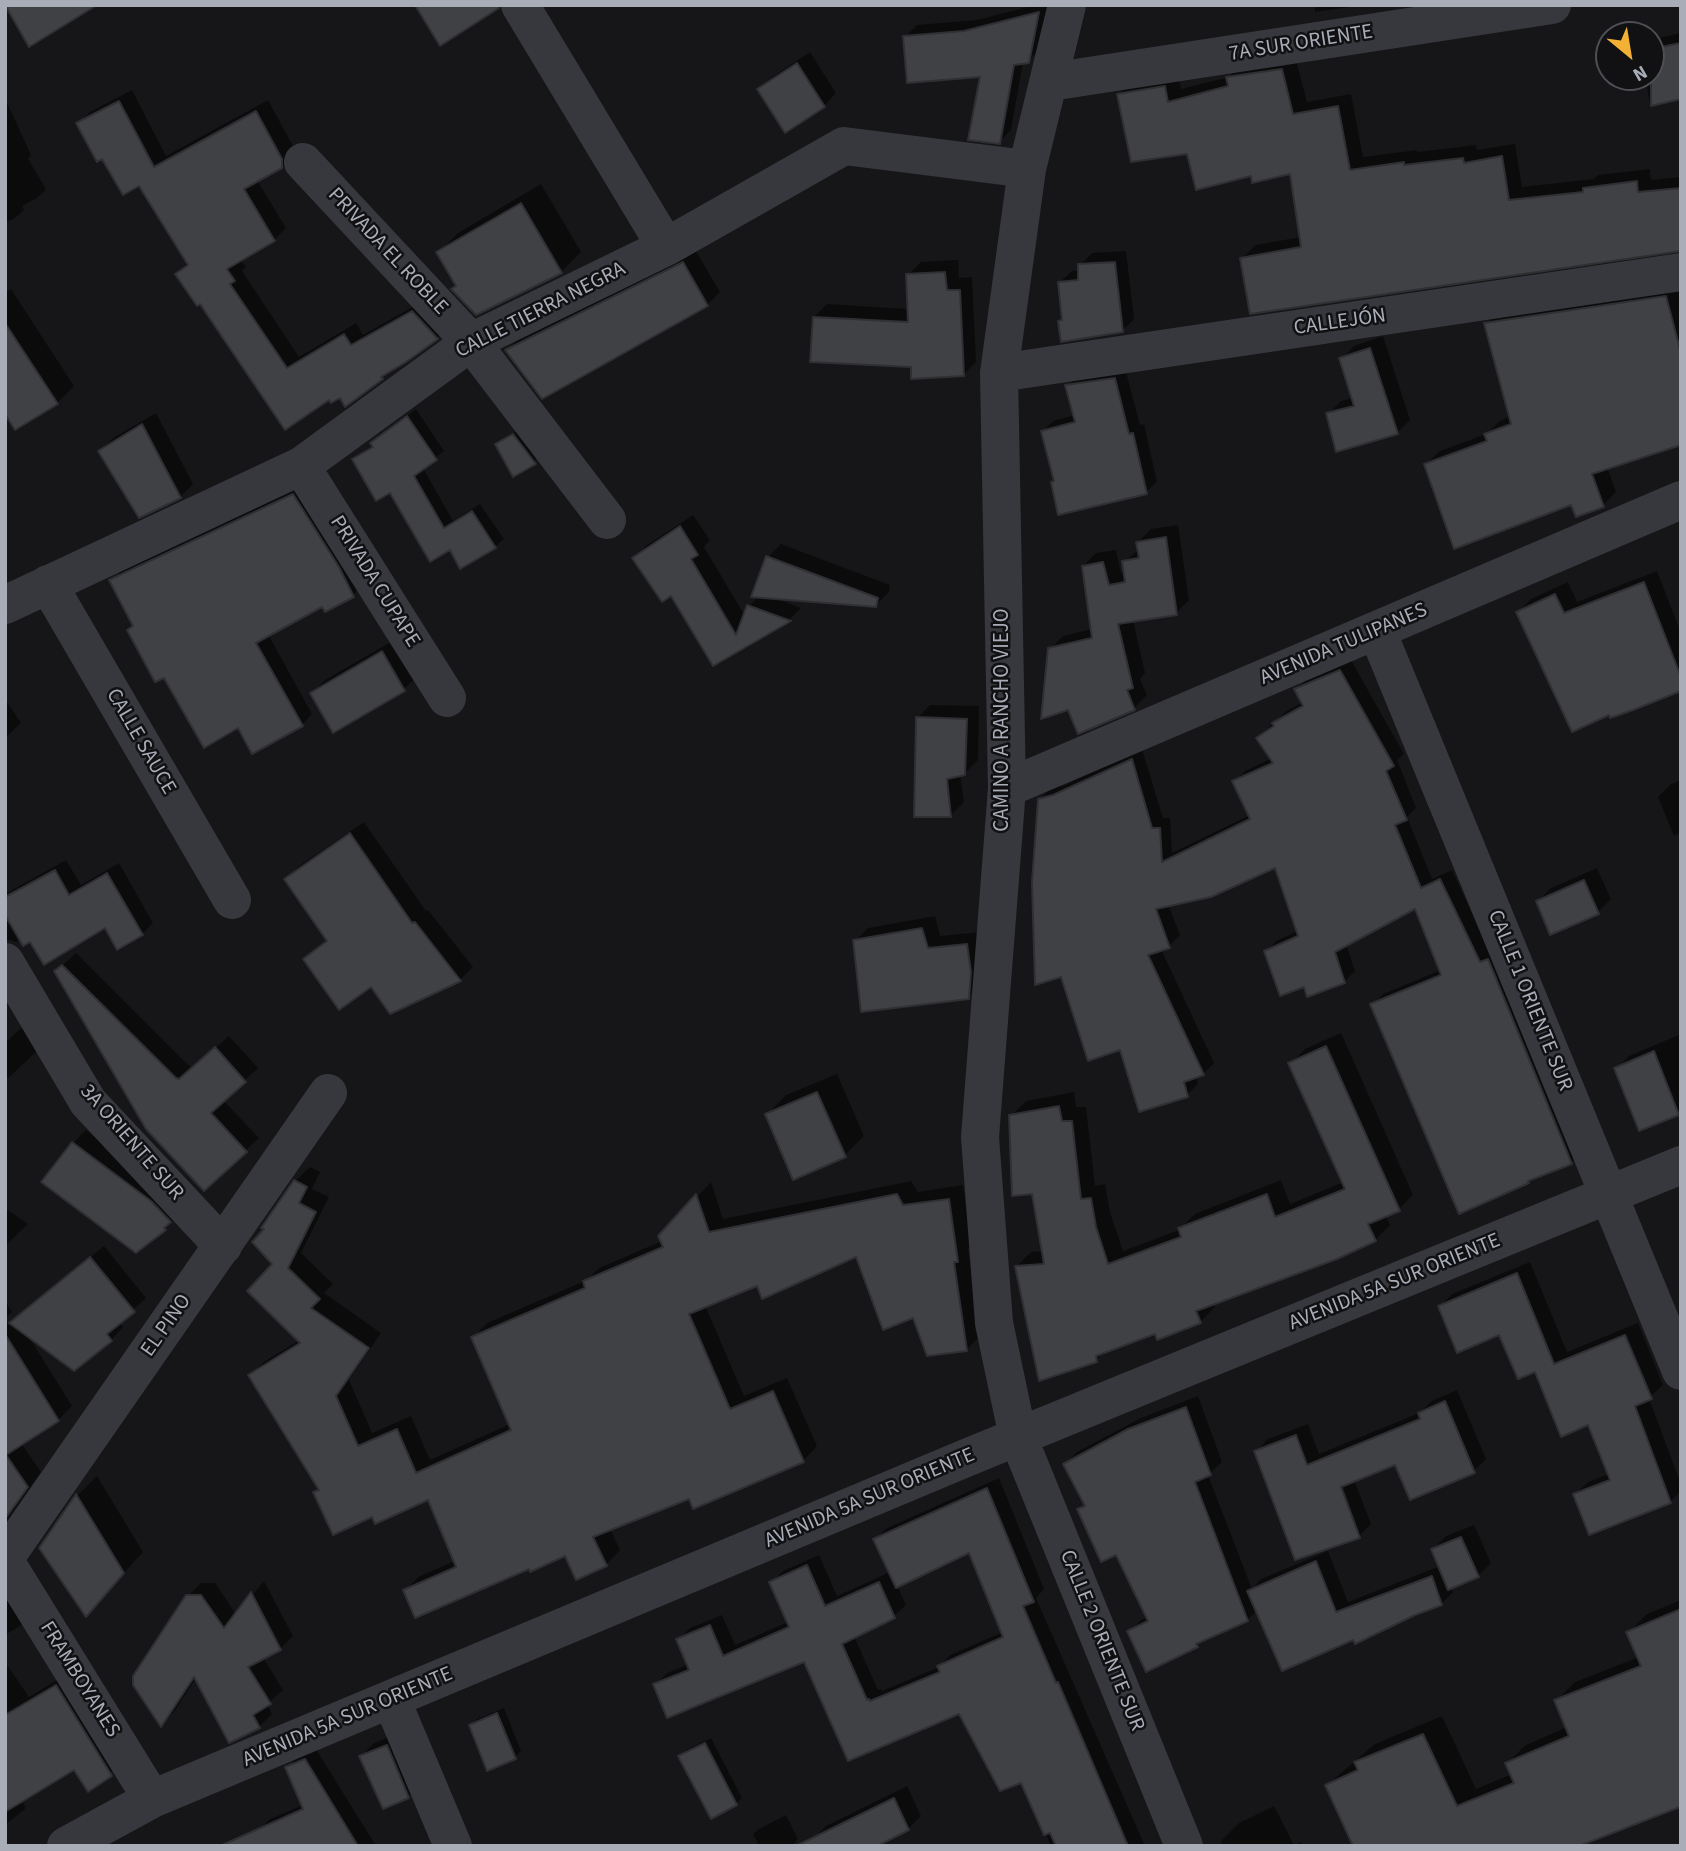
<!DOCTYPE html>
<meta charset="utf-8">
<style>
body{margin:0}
#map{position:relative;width:1686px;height:1851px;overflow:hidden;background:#161618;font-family:"Source Sans 3",sans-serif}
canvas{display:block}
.frame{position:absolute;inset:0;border:7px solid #a8adb8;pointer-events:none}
.north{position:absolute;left:1595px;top:21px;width:70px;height:70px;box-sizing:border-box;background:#111113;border:2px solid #4d4f55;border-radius:50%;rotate:150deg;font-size:19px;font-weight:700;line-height:28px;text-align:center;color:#a8adb8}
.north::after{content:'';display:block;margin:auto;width:24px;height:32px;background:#f2b134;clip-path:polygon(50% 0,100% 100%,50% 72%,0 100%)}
</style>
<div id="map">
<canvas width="1686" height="1851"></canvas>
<div class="frame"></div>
<div class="north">N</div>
</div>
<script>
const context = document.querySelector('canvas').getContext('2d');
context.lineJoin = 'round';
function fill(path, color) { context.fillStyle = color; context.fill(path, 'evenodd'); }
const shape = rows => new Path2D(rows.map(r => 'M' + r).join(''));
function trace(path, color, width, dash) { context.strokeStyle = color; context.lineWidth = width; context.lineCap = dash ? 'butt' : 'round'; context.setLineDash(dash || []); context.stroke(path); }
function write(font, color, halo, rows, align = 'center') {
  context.font = font + ' "Source Sans 3",sans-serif'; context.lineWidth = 5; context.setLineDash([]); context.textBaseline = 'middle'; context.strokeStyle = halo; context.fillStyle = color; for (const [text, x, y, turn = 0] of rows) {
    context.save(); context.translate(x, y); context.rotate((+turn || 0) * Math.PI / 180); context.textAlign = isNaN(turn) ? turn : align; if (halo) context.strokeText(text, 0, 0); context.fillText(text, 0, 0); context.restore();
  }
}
const shadow = shape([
 [1035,5,1048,5,1040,49,1028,61,1023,62,1011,130,999,142,982,75,905,37,917,25,977,20],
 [1315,5,1364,5,1315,12],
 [1681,33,1681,98,1650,104,1645,77,1651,77,1651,41,1654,39],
 [810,52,836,93,824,106,759,89,772,77],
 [1295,56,1307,102,1351,94,1363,157,1417,150,1417,152,1476,145,1477,150,1515,144,1522,187,1594,179,1598,175,1650,169,1651,180,1681,177,1681,249,1242,258,1256,245,1301,237,1291,172,1252,174,1188,152,1119,94,1133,81,1178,74,1181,89,1229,77,1241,64],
 [132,90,166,156,268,100,293,146,294,154,281,167,257,180,286,228,274,240,240,259,246,267,242,271,299,357,356,323,363,335,425,300,449,326,437,338,391,369,381,378,340,396,329,397,285,427,201,302,177,274,188,262,139,183,102,157,78,124,90,112],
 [5,98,31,155,28,159,46,189,37,198,22,206,24,210,15,218,5,223],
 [541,184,581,252,561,272,476,313,438,253,458,233],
 [696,251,720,292,707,305,507,350,520,337],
 [1126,251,1134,319,1122,331,1059,321,1063,317,1060,282,1072,271,1080,270,1080,265,1092,253],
 [958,260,959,278,972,277,976,362,963,375,912,365,814,317,827,304,909,309,908,275,921,262],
 [1681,284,1681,443,1607,467,1616,492,1603,505,1572,503,1426,464,1440,451,1486,434,1500,421,1511,416,1486,324,1499,310],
 [11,289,74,386,57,403,5,410,5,292],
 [1383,336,1410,420,1397,433,1328,414,1341,401,1353,398,1341,359,1354,346],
 [1125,368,1140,425,1144,424,1157,482,1146,492,1055,480,1043,431,1053,421,1075,415,1067,386,1078,375],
 [416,409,444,451,423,468,453,521,480,504,504,539,495,547,461,567,450,548,354,459,373,445,372,443,380,435],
 [156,413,193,484,180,497,140,515,100,451,113,438],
 [520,429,541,456,514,475,497,444],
 [304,484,364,584,353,595,325,610,323,605,268,634,312,714,302,725,239,726,135,625,112,580,122,570],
 [693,515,710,540,704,547,745,616,749,606,759,596,768,557,781,544,890,585,889,592,876,605,775,598,801,608,789,620,713,664,671,593,634,558,647,545],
 [1178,525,1189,600,1176,613,1133,620,1145,673,1140,679,1147,695,1134,708,1050,649,1063,636,1092,629,1083,566,1096,553,1116,550,1121,573,1126,572,1124,562,1139,549,1138,542,1151,529],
 [1657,571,1681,633,1681,689,1518,612,1531,599,1568,582,1577,602],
 [396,639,417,677,404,689,333,730,312,693,325,680],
 [1351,660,1404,754,1397,760,1416,808,1407,817,1432,879,1452,870,1582,1152,1571,1163,1532,1177,1528,1181,1372,1005,1383,994,1441,970,1415,907,1346,944,1355,971,1344,982,1305,985,1266,952,1276,941,1298,931,1276,865,1168,904,1180,935,1169,946,1161,949,1214,1063,1203,1074,1196,1076,1198,1084,1187,1095,1039,800,1050,789,1065,785,1142,749,1163,818,1170,818,1172,853,1250,815,1234,782,1245,771,1272,758,1258,738,1285,712,1303,702,1297,689,1307,679],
 [5,699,21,723,5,738],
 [930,705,979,706,978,760,965,773,960,774,964,802,951,815,917,718],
 [1681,780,1681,833,1674,836,1658,797,1671,784],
 [364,822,426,911,428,910,473,967,460,980,372,985,305,959,328,939,286,879,299,866],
 [66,860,81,885,119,863,153,923,142,934,105,926,30,940,21,939,16,942,5,939,5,894],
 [1597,868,1611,899,1598,912,1538,901,1551,888],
 [935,916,940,936,980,932,981,984,968,997,855,941,868,928],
 [76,953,189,1066,194,1067,229,1036,258,1068,223,1100,259,1138,204,1189,56,971],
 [30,1020,47,1042,5,1081,5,1043],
 [1341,1033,1413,1195,1399,1209,1385,1215,1390,1225,1375,1240,1213,1303,1215,1307,1200,1322,1156,1332,1105,1351,1096,1360,1016,1267,1031,1252,1044,1251,1034,1193,1011,1116,1026,1101,1074,1092,1076,1107,1086,1107,1095,1186,1105,1184,1110,1212,1123,1251,1179,1230,1195,1214,1281,1180,1290,1204,1344,1182,1291,1063,1305,1049],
 [1681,1034,1681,1112,1640,1128,1616,1069,1629,1056],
 [837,1074,864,1136,845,1155,767,1115,786,1095],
 [86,1130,164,1188,178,1216,165,1229,44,1182,73,1143],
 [310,1167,320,1172,312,1189,329,1197,301,1253,333,1284,324,1293,381,1333,349,1380,372,1433,411,1416,430,1460,510,1424,473,1338,487,1323,587,1280,599,1268,662,1241,660,1236,711,1182,723,1219,911,1181,918,1192,963,1185,971,1246,968,1249,981,1335,967,1349,914,1316,857,1255,758,1284,705,1305,744,1396,787,1378,817,1446,803,1461,689,1497,610,1529,620,1550,606,1565,566,1554,529,1567,405,1590,420,1576,455,1561,429,1498,373,1515,316,1492,320,1488,250,1375,265,1361,300,1340,275,1264,267,1229,295,1181],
 [5,1208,28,1224,5,1246],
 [104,1246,146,1298,119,1322,123,1327,111,1340,27,1334,72,1406,58,1420,21,1443,41,1472,5,1523,5,1325],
 [1530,1262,1567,1352,1638,1323,1663,1385,1649,1398,1681,1484,1681,1491,1670,1502,1575,1494,1588,1482,1609,1474,1589,1423,1500,1333,1440,1306,1452,1294],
 [5,1301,12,1312,5,1319],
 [1457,1390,1486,1459,1474,1471,1396,1463,1354,1480,1371,1524,1359,1536,1256,1451,1268,1439,1308,1424,1319,1454,1419,1413,1432,1401],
 [1340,1478,1359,1532,1356,1532,1336,1480],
 [1198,1396,1222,1462,1208,1475,1252,1589,1261,1579,1328,1551,1348,1602,1440,1566,1433,1549,1446,1536,1474,1525,1491,1563,1478,1576,1451,1587,1453,1592,1441,1604,1354,1638,1258,1610,1247,1620,1205,1638,1197,1646,1129,1632,1141,1620,1148,1617,1117,1553,1079,1510,1085,1503,1065,1464,1077,1452,1141,1418],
 [97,1476,143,1552,87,1614,41,1548,78,1495],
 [999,1478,1044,1589,1036,1598,1145,1846,1051,1846,1022,1780,960,1711,848,1759,805,1659,655,1685,667,1673,689,1664,678,1640,690,1628,722,1615,735,1645,788,1622,771,1583,783,1571,819,1555,837,1596,890,1572,875,1539,887,1528],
 [970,1551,1003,1632,950,1655,939,1667,882,1691,881,1689,878,1690,854,1636,894,1616,906,1605,897,1585],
 [5,1567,33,1613,20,1626,5,1635],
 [264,1581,293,1636,280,1649,263,1657,283,1690,267,1704,272,1714,259,1727,196,1678,174,1712,162,1724,188,1596,201,1583,215,1583,236,1614],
 [1681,1600,1681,1806,1610,1834,1327,1785,1375,1744,1442,1716,1476,1789,1512,1774,1507,1763,1526,1745,1567,1727,1556,1701,1575,1682,1639,1657,1628,1633,1647,1614],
 [5,1662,29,1697,70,1672,124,1759,110,1773,75,1768,21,1800,26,1808,5,1825],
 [504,1708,521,1751,515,1757,471,1725,477,1719],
 [400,1733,421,1784,408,1797,361,1756,374,1743],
 [711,1738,742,1798,736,1804,680,1756,686,1750],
 [316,1749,376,1846,266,1846,259,1830,270,1819,303,1805,287,1768,298,1756],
 [907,1786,921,1816,908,1829,813,1839,826,1826],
 [1274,1806,1294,1845,1301,1842,1303,1846,1223,1846,1221,1841,1239,1823],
 [786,1815,798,1839,792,1846,759,1846,753,1834,759,1829]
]);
const building = shape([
 [5,5,97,5,29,47,5,5],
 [415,5,498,5,499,8,440,46,415,5],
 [1039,12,1029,63,1014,65,1000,144,968,140,980,77,907,83,903,36,964,31,1039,12],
 [1681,43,1681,99,1651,106,1651,49,1681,43],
 [797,63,825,107,785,133,757,89,797,63],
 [1282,69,1293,114,1338,106,1350,170,1404,162,1404,165,1463,158,1464,163,1502,156,1509,200,1583,192,1583,188,1637,181,1638,192,1681,188,1681,251,1250,314,1240,258,1301,247,1290,174,1252,183,1251,176,1196,190,1187,154,1131,162,1117,94,1165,86,1168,102,1228,86,1226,77,1282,69],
 [119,101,154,167,256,111,282,159,282,168,244,189,275,241,227,269,235,281,230,284,287,368,344,334,351,345,412,311,438,339,406,362,381,377,383,379,345,407,340,398,331,403,329,400,285,430,200,304,197,306,175,274,188,265,139,186,123,195,102,159,97,162,76,123,119,101],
 [521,203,562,273,476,315,451,289,456,286,436,252,521,203],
 [683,262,708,306,542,399,505,350,683,262],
 [1115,262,1123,332,1061,342,1058,321,1062,320,1058,282,1078,280,1078,264,1115,262],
 [945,272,947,290,960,290,964,376,911,379,911,367,810,362,813,317,908,322,906,274,945,272],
 [1666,296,1681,353,1681,445,1592,474,1604,507,1576,517,1571,505,1454,549,1424,464,1487,441,1484,434,1511,424,1484,323,1666,296],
 [5,323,58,404,15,430,5,414,5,323],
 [1370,348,1398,434,1336,452,1326,413,1354,406,1339,358,1370,348],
 [1115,378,1129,434,1133,433,1147,494,1058,515,1051,482,1054,481,1041,431,1075,422,1065,385,1115,378],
 [407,416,437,460,414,476,444,528,472,511,496,548,460,569,450,550,430,562,390,493,376,501,352,459,373,447,370,443,407,416],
 [142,424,181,498,139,518,98,451,142,424],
 [513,434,536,464,513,477,495,444,513,434],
 [293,494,339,567,354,597,325,612,322,607,256,643,303,726,252,754,238,728,204,748,164,678,155,682,127,630,133,626,109,580,293,494],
 [680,526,698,555,691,559,736,635,747,605,791,621,713,666,671,596,662,602,632,558,680,526],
 [1166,537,1177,615,1118,624,1133,688,1127,690,1135,710,1078,734,1068,710,1041,719,1048,648,1092,638,1082,566,1103,562,1109,585,1125,582,1122,561,1139,558,1136,542,1166,537],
 [766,556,878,598,876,607,751,597,766,556],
 [1644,582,1681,677,1681,691,1633,710,1610,718,1609,715,1572,732,1516,612,1555,594,1564,613,1644,582],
 [382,651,405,691,333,733,310,693,382,651],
 [1340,670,1394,766,1386,771,1407,820,1395,825,1421,888,1440,879,1480,962,1488,959,1572,1164,1528,1181,1529,1183,1459,1214,1370,1004,1441,975,1415,909,1335,952,1345,983,1307,997,1304,987,1280,996,1264,951,1298,936,1275,868,1211,897,1156,909,1170,948,1148,955,1204,1075,1184,1082,1188,1097,1139,1112,1120,1050,1088,1061,1061,977,1035,985,1032,882,1038,799,1053,795,1132,759,1152,828,1160,828,1162,862,1250,819,1232,781,1273,763,1256,738,1274,726,1272,723,1303,706,1294,689,1340,670],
 [916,717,967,719,965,775,947,779,951,817,914,817,916,717],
 [350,833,412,923,415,922,461,981,390,1014,371,987,339,1010,303,959,327,941,284,879,350,833],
 [55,870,69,895,107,873,143,935,117,950,105,928,44,965,30,942,23,946,5,915,5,897,55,870],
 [1584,880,1599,914,1550,935,1536,901,1584,880],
 [922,928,928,948,967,944,971,972,969,999,861,1012,853,940,922,928],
 [62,965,176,1078,179,1079,215,1047,246,1082,211,1113,247,1152,204,1191,146,1129,54,971,62,965],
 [1326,1046,1400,1211,1368,1224,1376,1241,1337,1259,1196,1311,1201,1323,1157,1340,1155,1334,1096,1356,1097,1362,1039,1381,1015,1266,1044,1264,1032,1194,1012,1196,1009,1115,1059,1106,1062,1121,1072,1121,1081,1199,1091,1198,1096,1227,1108,1264,1181,1237,1178,1228,1267,1194,1275,1217,1345,1189,1288,1063,1326,1046],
 [1654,1051,1679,1115,1639,1131,1614,1068,1654,1051],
 [817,1092,846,1157,793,1180,765,1114,817,1092],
 [72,1142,151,1201,171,1222,164,1228,166,1230,136,1253,41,1182,72,1142],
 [294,1180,307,1187,299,1203,316,1212,288,1268,320,1299,311,1308,369,1348,336,1396,358,1446,397,1429,416,1473,511,1430,471,1337,585,1288,583,1281,663,1247,658,1236,696,1194,709,1232,897,1194,903,1205,949,1199,958,1262,954,1262,967,1351,927,1356,913,1318,883,1330,856,1257,762,1299,757,1286,689,1314,730,1409,773,1391,804,1462,693,1509,689,1499,593,1537,607,1566,576,1580,565,1556,530,1572,529,1569,415,1618,403,1590,456,1567,428,1500,375,1524,372,1517,333,1535,313,1492,319,1490,248,1375,300,1343,247,1291,272,1264,252,1242,264,1229,261,1228,294,1180],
 [90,1257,135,1312,107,1334,112,1341,74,1371,9,1323,90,1257],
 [1517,1273,1554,1364,1625,1335,1652,1399,1635,1406,1671,1503,1589,1535,1573,1494,1610,1480,1588,1425,1561,1437,1535,1372,1518,1379,1499,1335,1457,1353,1438,1306,1517,1273],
 [5,1334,59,1421,6,1455,28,1487,5,1519,5,1334],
 [1445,1401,1475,1473,1410,1500,1395,1465,1341,1487,1360,1538,1295,1560,1254,1451,1296,1435,1307,1465,1420,1419,1418,1413,1445,1401],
 [1186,1407,1211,1475,1195,1482,1248,1621,1196,1644,1198,1647,1146,1672,1127,1631,1148,1621,1116,1555,1101,1562,1077,1509,1085,1506,1063,1464,1128,1429,1186,1407],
 [987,1488,1034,1602,1023,1606,1056,1683,1058,1682,1128,1846,1056,1846,1050,1833,1044,1835,1021,1783,1000,1791,959,1714,848,1761,804,1662,667,1718,653,1684,689,1670,676,1639,710,1625,723,1656,789,1627,769,1582,807,1565,825,1606,879,1582,895,1618,842,1644,867,1700,869,1699,870,1701,940,1672,937,1666,1003,1637,969,1553,896,1588,873,1539,987,1488],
 [76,1494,124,1573,86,1617,39,1548,76,1494],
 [1461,1537,1479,1577,1448,1590,1431,1549,1461,1537],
 [1316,1561,1336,1612,1432,1576,1442,1605,1415,1615,1355,1644,1353,1640,1282,1671,1247,1591,1316,1561],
 [251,1592,281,1650,248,1667,271,1704,253,1715,260,1728,229,1743,194,1677,161,1727,133,1685,133,1676,186,1595,201,1595,224,1628,251,1592],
 [1681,1609,1680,1807,1579,1846,1353,1846,1325,1785,1358,1770,1354,1762,1423,1734,1457,1806,1514,1783,1505,1763,1569,1736,1554,1700,1641,1666,1626,1632,1681,1609],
 [56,1685,112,1776,88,1792,74,1770,5,1812,5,1715,56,1685],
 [497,1713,516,1759,487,1771,469,1725,497,1713],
 [705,1743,737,1805,711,1819,678,1756,705,1743],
 [387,1745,409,1798,383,1809,359,1756,387,1745],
 [305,1759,358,1846,220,1846,303,1809,285,1767,305,1759],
 [894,1798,909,1830,877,1846,796,1846,894,1798]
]);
const minor = shape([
 [520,5,666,247],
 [1067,5,1027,169,999,373,1007,788,980,1137,994,1323,1018,1437,1184,1846],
 [1050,82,1552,5],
 [303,162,471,342,607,520],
 [999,373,1681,272],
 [301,466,447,698],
 [48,584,232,900],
 [5,605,301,466,471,342,666,247,844,146,1027,169],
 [1377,631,1681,1371],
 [1007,788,1681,500],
 [5,962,88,1102,223,1246],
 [5,1558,328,1093],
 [5,1561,152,1799],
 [392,1701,453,1846],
 [66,1846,152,1799,966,1458,1681,1165]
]);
const streetNames = [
 ["7A SUR ORIENTE",1301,44,-9],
 ["PRIVADA EL ROBLE",387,252,47],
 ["CALLE TIERRA NEGRA",541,311,-27],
 ["CALLEJÓN",1340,323,-8],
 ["PRIVADA CUPAPE",374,582,58],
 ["AVENIDA TULIPANES",1344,645,-23],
 ["CAMINO A RANCHO VIEJO",1003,720,-90],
 ["CALLE SAUCE",140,742,60],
 ["CALLE 1 ORIENTE SUR",1529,1001,68],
 ["3A ORIENTE SUR",131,1143,49],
 ["AVENIDA 5A SUR ORIENTE",1395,1283,-22],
 ["EL PINO",167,1326,-55],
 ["AVENIDA 5A SUR ORIENTE",870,1499,-23],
 ["CALLE 2 ORIENTE SUR",1101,1641,68],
 ["FRAMBOYANES",79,1680,58],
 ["AVENIDA 5A SUR ORIENTE",348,1718,-23]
];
fill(shadow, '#0007');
fill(building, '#404145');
trace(building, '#303034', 2);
trace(minor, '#37383d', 38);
write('21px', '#a8adb8', '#111113', streetNames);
</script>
